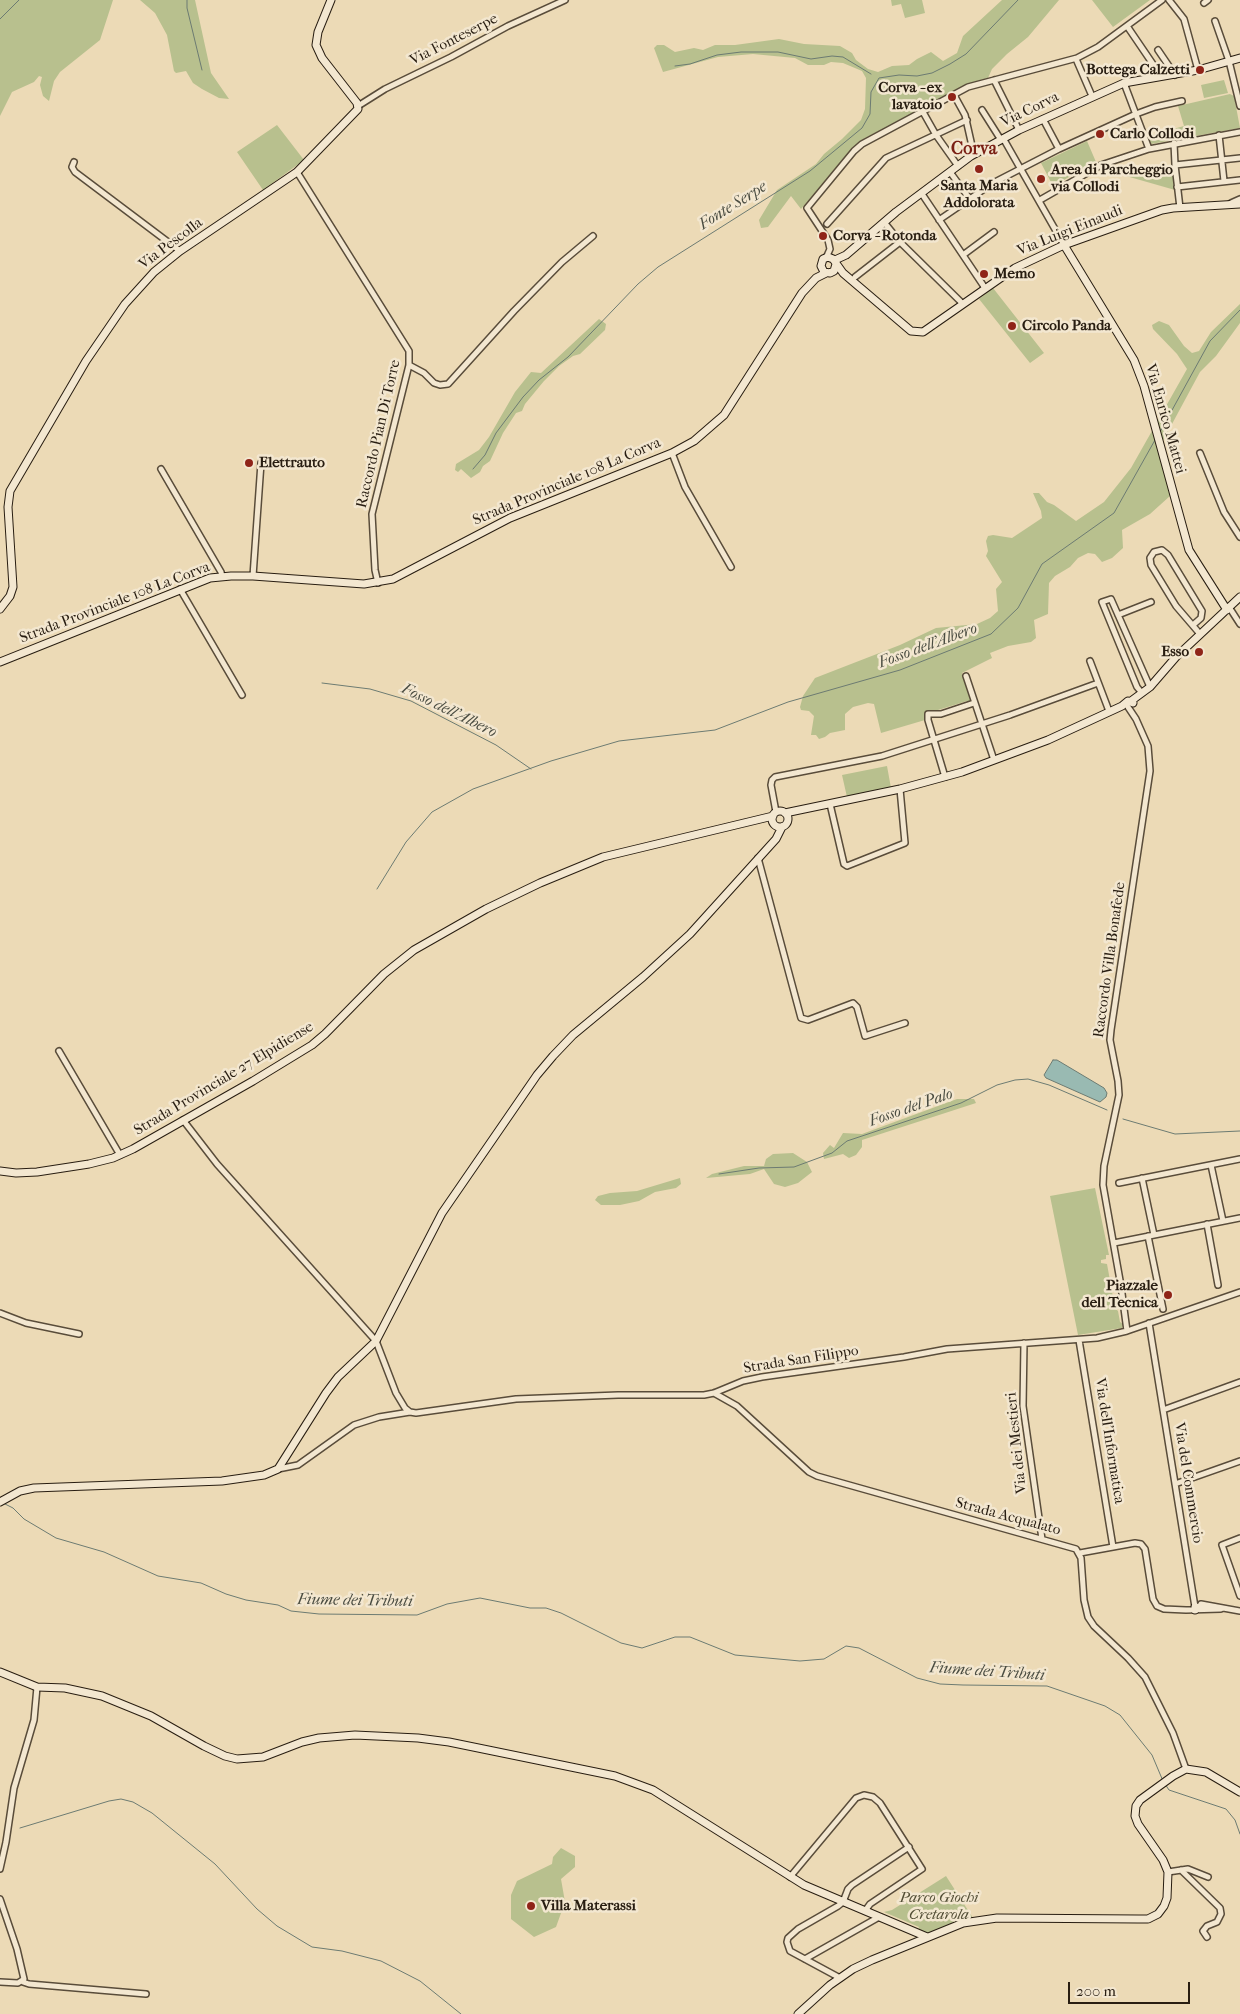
<!DOCTYPE html>
<style>
body{margin:0}
#map{position:relative;width:1240px;height:2014px;overflow:hidden;background:#ecdab6;font-family:"IM FELL French Canon",serif}
canvas{display:block}
.scale{position:absolute;left:1068px;top:1982px;width:122px;height:22px;box-sizing:border-box;border:2px solid #281d11;border-top:0;padding-left:6px;font-size:15px;line-height:18px;white-space:nowrap;color:#281d11;-webkit-text-stroke:4px #f3e7d0;paint-order:stroke}
</style>
<div id="map">
<canvas width="1240" height="2014"></canvas>
<div class="scale">200 m</div>
</div>
<script>
const context = document.querySelector('canvas').getContext('2d');
context.lineJoin = 'round';
function fill(path, color) { context.fillStyle = color; context.fill(path, 'evenodd'); }
const shape = rows => new Path2D(rows.map(r => 'M' + r).join(''));
function trace(path, color, width, dash) { context.strokeStyle = color; context.lineWidth = width; context.lineCap = dash ? 'butt' : 'round'; context.setLineDash(dash || []); context.stroke(path); }
function write(font, color, halo, rows, align = 'center') {
  context.font = font + ' "IM FELL French Canon",serif'; context.lineWidth = 5; context.setLineDash([]); context.textBaseline = 'middle'; context.strokeStyle = halo; context.fillStyle = color; for (const [text, x, y, turn = 0] of rows) {
    context.save(); context.translate(x, y); context.rotate((+turn || 0) * Math.PI / 180); context.textAlign = isNaN(turn) ? turn : align; if (halo) context.strokeText(text, 0, 0); context.fillText(text, 0, 0); context.restore();
  }
}
const green = shape([
 [0,0,113,0,100,40,60,72,54,81,49,101,43,96,40,85,42,77,39,76,34,82,12,92,0,116],
 [140,0,195,0,211,73,229,99,219,98,202,89,193,83,186,71,176,73,174,71,167,35,155,13],
 [891,0,922,0,925,13,905,18,901,4,892,6],
 [1002,0,1059,0,1028,37,1007,54,992,69,988,78,963,86,923,109,865,138,854,147,801,209,791,196,768,227,761,228,759,220,777,190,816,164,824,154,842,139,861,120,865,109,866,78,862,71,843,63,831,62,824,65,808,65,795,58,753,54,718,57,663,72,654,48,657,45,664,45,675,52,694,48,703,50,715,45,735,45,779,39,804,44,840,46,852,53,856,60,868,69,878,72,892,66,909,65,917,59,931,52,943,61,957,53,963,36],
 [1092,0,1150,0,1113,27],
 [1224,80,1228,93,1204,98,1201,85],
 [1230,94,1234,96,1240,128,1151,144,1148,136,1184,126,1178,106],
 [277,125,304,160,263,190,237,152],
 [1087,141,1096,162,1053,186,1041,163],
 [1172,166,1175,190,1126,176,1135,174,1134,170],
 [993,288,1044,353,1030,363,979,299],
 [1240,304,1240,323,1216,356,1200,372,1158,450,1170,496,1150,514,1122,530,1123,548,1112,558,1102,562,1095,554,1088,553,1078,558,1070,567,1055,576,1049,583,1048,614,1034,620,1036,638,1031,642,1008,646,990,653,992,658,962,673,963,678,965,677,971,696,970,703,967,701,938,710,940,713,927,713,925,720,881,733,874,704,868,703,853,707,845,714,845,730,830,733,825,737,819,739,816,735,811,735,814,716,809,711,801,710,800,707,803,696,815,678,900,645,936,628,977,624,990,618,998,611,996,589,1002,582,986,556,988,551,986,541,988,536,993,535,1012,538,1042,518,1041,511,1033,493,1039,493,1047,502,1054,505,1076,521,1104,502,1131,468,1187,369,1177,354,1153,329,1152,325,1159,321,1169,325,1184,346,1192,353,1199,351,1211,332],
 [599,319,606,324,605,330,580,354,573,356,559,366,544,381,525,404,522,411,516,413,503,433,490,461,483,466,480,472,471,478,461,469,458,472,455,470,456,464,479,450,489,437,515,392,531,372,541,373],
 [887,766,891,788,847,797,842,775],
 [957,1099,974,1099,976,1103,862,1140,862,1147,856,1155,849,1158,843,1154,824,1159,823,1153,830,1145,834,1148,843,1133,862,1134],
 [793,1153,807,1162,812,1172,798,1183,785,1187,774,1184,764,1169,750,1174,706,1178,712,1174,744,1166,764,1166,766,1159,773,1154],
 [680,1178,681,1184,676,1188,655,1192,639,1201,620,1205,601,1205,595,1200,598,1196,610,1193,637,1191],
 [1095,1188,1109,1255,1106,1255,1106,1259,1101,1260,1101,1263,1107,1264,1115,1308,1118,1311,1120,1322,1123,1324,1122,1328,1078,1335,1050,1196],
 [561,1848,575,1856,575,1867,561,1879,565,1902,556,1927,534,1937,511,1919,511,1895,517,1881,552,1864,553,1857],
 [946,1876,973,1918,932,1932,926,1933,918,1930,919,1927,884,1912,892,1910]
]);
const water = shape([
 [1053,1060,1057,1060,1104,1088,1107,1093,1106,1097,1100,1102,1046,1078,1044,1075,1053,1060]
]);
const stream = shape([
 [187,0,187,8,202,70],
 [0,19,19,0],
 [675,66,690,64,717,55,741,52,778,52,811,59,832,56,843,57,871,74],
 [1160,432,1210,341,1240,310],
 [473,469,485,455,496,433,523,397,539,380,568,357,638,284,658,267,810,171,862,128,870,114,871,92,879,78,899,75,917,76,932,73,950,64,966,54,1018,0],
 [322,683,370,689,411,701,496,745,531,769],
 [377,889,406,842,432,812,473,789,551,761,619,741,715,730,788,702,900,670,991,634,1018,608,1042,564,1114,513,1155,440],
 [1123,1119,1175,1134,1240,1131],
 [719,1174,759,1168,794,1167,832,1153,847,1141,961,1103,997,1085,1015,1080,1028,1079,1049,1085,1107,1110],
 [3,1503,13,1508,24,1519,56,1538,104,1552,158,1576,201,1583,226,1594,246,1600,278,1605,291,1611,319,1614,417,1615,447,1604,480,1598,530,1608,546,1608,561,1613,621,1643,642,1648,675,1637,690,1637,735,1655,800,1661,824,1659,846,1646,859,1648,917,1678,940,1684,963,1685,1047,1686,1105,1706,1120,1715,1152,1755,1163,1781],
 [1165,1784,1169,1790,1226,1809,1235,1820,1240,1834],
 [20,1828,109,1801,121,1799,133,1802,152,1813,215,1864,257,1909,277,1926,312,1947,342,1951,381,1961,420,1981,461,2014]
]);
const street = shape([
 [1169,0,1184,19,1198,70],
 [1204,3,1208,0],
 [1215,21,1229,61,1240,106],
 [1127,26,1161,76],
 [1158,50,1175,75],
 [1076,59,1092,96],
 [994,80,1019,130],
 [1124,83,1149,149],
 [954,95,965,115,972,146],
 [358,106,385,89,451,57,508,26,565,0],
 [982,110,1001,140],
 [923,112,936,135,958,166],
 [1043,119,1059,149],
 [1219,135,1224,181],
 [1003,138,1064,245],
 [1174,143,1175,165,1180,208],
 [74,162,72,167,75,172,180,251],
 [1175,165,1240,158],
 [297,172,409,351,409,365,372,514,375,570,378,583],
 [950,172,969,198],
 [1177,187,1240,180],
 [922,194,985,288],
 [1040,200,1101,165,1149,149,1240,132],
 [1231,203,1240,199],
 [939,220,993,183,1059,149,1136,114,1155,107,1182,101],
 [884,222,900,242,963,304],
 [827,224,886,158,967,120],
 [963,255,994,232],
 [826,258,830,249,828,240,807,208,854,151,862,144,968,87,1077,58,1098,47,1162,0],
 [855,277,900,242],
 [409,365,424,373,434,383,440,385,448,384,514,311,562,262,593,236],
 [672,453,685,487,731,567],
 [1200,453,1224,512,1240,537],
 [161,469,221,572,222,576],
 [253,576,261,463],
 [180,589,242,695],
 [1229,607,1240,624],
 [1118,615,1151,602],
 [1193,625,1201,618,1202,611,1168,555,1162,550,1154,552,1150,558,1151,565,1176,606,1200,634],
 [1090,661,1109,711],
 [966,676,994,760],
 [1142,693,1137,687,1102,602,1111,599,1150,687],
 [945,777,928,720,928,714,941,714,974,703],
 [830,804,844,864,847,866,905,843,900,789],
 [776,812,771,785,772,780,775,777,882,756,1010,715,1098,683],
 [758,858,801,1018,808,1020,853,1003,857,1007,865,1036,905,1023],
 [59,1051,120,1155],
 [183,1120,217,1164,376,1341,396,1393,405,1408,410,1412,416,1413,516,1399,618,1395,704,1395,714,1393,743,1381,762,1377,904,1357,947,1349,1097,1338,1127,1331,1240,1292],
 [1211,1165,1223,1221],
 [1142,1178,1154,1235],
 [1119,1183,1240,1159],
 [1207,1224,1218,1285],
 [1148,1236,1163,1309],
 [1114,1243,1240,1218],
 [0,1313,26,1323,79,1334],
 [1149,1323,1195,1607,1203,1605],
 [1127,1331,1121,1286,1103,1185,1104,1166,1119,1095,1118,1081,1110,1040,1111,1030,1150,771,1148,746,1136,719,1128,707],
 [1079,1340,1113,1547],
 [1024,1343,1023,1406,1042,1539],
 [714,1393,737,1406,809,1472,817,1476,1076,1549,1081,1558,1084,1600,1088,1617,1094,1626,1128,1658,1145,1677,1173,1733,1186,1769],
 [1163,1410,1240,1382],
 [278,1469,298,1465,354,1425,379,1417,410,1412],
 [1175,1484,1240,1461],
 [1240,1538,1222,1545,1240,1596],
 [1080,1553,1135,1543,1141,1544,1145,1549,1153,1599,1157,1606,1164,1609,1186,1610,1221,1609],
 [1201,1604,1240,1611],
 [0,1869,6,1842,14,1788,34,1720,37,1687],
 [1181,1870,1220,1908,1221,1914,1217,1922,1207,1926,1203,1931,1207,1937],
 [1168,1872,1188,1869,1208,1877],
 [790,1877,856,1798,864,1795,873,1797,880,1803,922,1869,870,1904,865,1911],
 [0,1899,17,1949,24,1979,18,1983,0,1982],
 [805,1959,879,1917],
 [840,1978,790,1951,787,1942,788,1938,798,1929,838,1906,843,1902,848,1889,852,1885,909,1847],
 [23,1982,29,1984,146,1994]
]);
const secondary = shape([
 [1064,245,1134,360,1144,386,1189,550,1227,610],
 [835,260,846,255,896,212,971,156,1019,130,1124,83,1198,70,1240,58],
 [836,264,834,271,830,273,824,272,821,266,823,259,828,257,833,259,843,273,911,331,923,332,1015,268,1064,245,1162,210,1173,208,1240,204],
 [0,609,10,596,13,587,8,507,10,491,86,361,125,304,154,272,180,251,297,172,358,109,357,103,322,58,316,45,318,32,331,0],
 [0,662,210,578,231,576,253,576,364,584,393,579,510,518,672,453,694,441,724,415,802,293,816,278,826,273],
 [1131,701,1150,687,1176,657,1240,597],
 '772 819a8 8 0 1 1 16 0a8 8 0 1 1-16 0Z',
 [785,813,900,789,962,772,1048,740,1122,706,1128,701,1133,703],
 [0,1171,16,1173,37,1172,89,1164,113,1158,133,1149,253,1081,312,1045,325,1034,384,974,414,950,486,909,540,883,603,857,773,816],
 [0,1502,20,1491,34,1488,222,1481,264,1475,278,1469,326,1393,338,1377,376,1341,442,1213,537,1075,553,1056,573,1035,643,977,690,934,776,839,782,827],
 [1195,1607,1195,1610],
 [0,1672,37,1687,65,1688,102,1696,151,1716,204,1746,225,1756,237,1759,263,1757,302,1742,319,1738,355,1735,418,1738,449,1742,615,1776,653,1790,804,1885,927,1937],
 [798,2014,830,1985,853,1969,872,1960,963,1923,997,1918,1138,1919,1148,1919,1158,1914,1164,1906,1167,1898,1168,1872,1163,1860,1138,1824,1135,1816,1136,1806,1140,1800,1173,1776,1186,1769,1206,1772,1240,1792]
]);
const markers = [
 [1200,70,5,"#8f2418"],
 [952,97,5,"#8f2418"],
 [1100,134,5,"#8f2418"],
 [979,169,5,"#8f2418"],
 [1041,179,5,"#8f2418"],
 [823,236,5,"#8f2418"],
 [984,274,5,"#8f2418"],
 [1012,326,5,"#8f2418"],
 [249,463,5,"#8f2418"],
 [1199,652,5,"#8f2418"],
 [1168,1295,5,"#8f2418"],
 [531,1906,5,"#8f2418"]
];
const streetNames = [
 ["Via Fonteserpe",454,40,-27],
 ["Via Corva",1030,110,-26],
 ["Via Luigi Einaudi",1070,231,-22],
 ["Via Pescolla",171,244,-37],
 ["Via Enrico Mattei",1165,419,74],
 ["Raccordo Pian Di Torre",379,434,-77],
 ["Strada Provinciale 108 La Corva",567,482,-23],
 ["Strada Provinciale 108 La Corva",115,603,-21],
 ["Raccordo Villa Bonafede",1110,960,-82],
 ["Strada Provinciale 27 Elpidiense",224,1079,-31],
 ["Strada San Filippo",801,1360,-9],
 ["Via dell'Informatica",1109,1441,81],
 ["Via dei Mestieri",1017,1443,-96],
 ["Via del Commercio",1188,1483,81],
 ["Strada Acqualato",1008,1517,15]
];
const poiNames = [
 ["Bottega Calzetti",1190,70,"right"],
 ["Corva - ex",942,88,"right"],
 ["lavatoio",942,105,"right"],
 ["Carlo Collodi",1110,134],
 ["Area di Parcheggio",1051,170],
 ["via Collodi",1051,187],
 ["Santa Maria",979,186,"center"],
 ["Addolorata",979,203,"center"],
 ["Corva - Rotonda",833,236],
 ["Memo",994,274],
 ["Circolo Panda",1022,326],
 ["Elettrauto",259,463],
 ["Esso",1189,652,"right"],
 ["Piazzale",1158,1286,"right"],
 ["dell Tecnica",1158,1303,"right"],
 ["Villa Materassi",541,1906]
];
const parkNames = [
 ["Parco Giochi",939,1898],
 ["Cretarola",939,1915]
];
const waterNames = [
 ["Fonte Serpe",733,206,-32],
 ["Fosso dell'Albero",928,646,-20],
 ["Fosso dell'Albero",449,711,26],
 ["Fosso del Palo",911,1108,-19],
 ["Fiume dei Tributi",355,1601,1],
 ["Fiume dei Tributi",987,1672,4]
];
const quarterNames = [
 ["Corva",974,150]
];
fill(green, '#b8c08e');
fill(water, '#99bab2');
trace(water, '#6c7b72', 1);
trace(stream, '#6c7b72', 1);
trace(street, '#594c3a', 8);
trace(secondary, '#281d11', 9);
trace(street, '#f3e7d0', 5);
trace(secondary, '#f3e7d0', 7);
for (const [x, y, r, color] of markers) { const dot = new Path2D(); dot.arc(x, y, r, 0, 2 * Math.PI); context.fillStyle = color; context.fill(dot); trace(dot, '#f3e7d0', 2); }
write('15px', '#281d11', '#f3e7d0', streetNames);
write('bold 15px', '#281d11', '#f3e7d0', poiNames, 'left');
write('italic 15px', '#534e36', '#f3e7d0', parkNames);
write('italic 16px', '#4a4c41', '#f3e7d0', waterNames);
write('bold 18px', '#7a1f14', '#f3e7d0', quarterNames);
</script>
